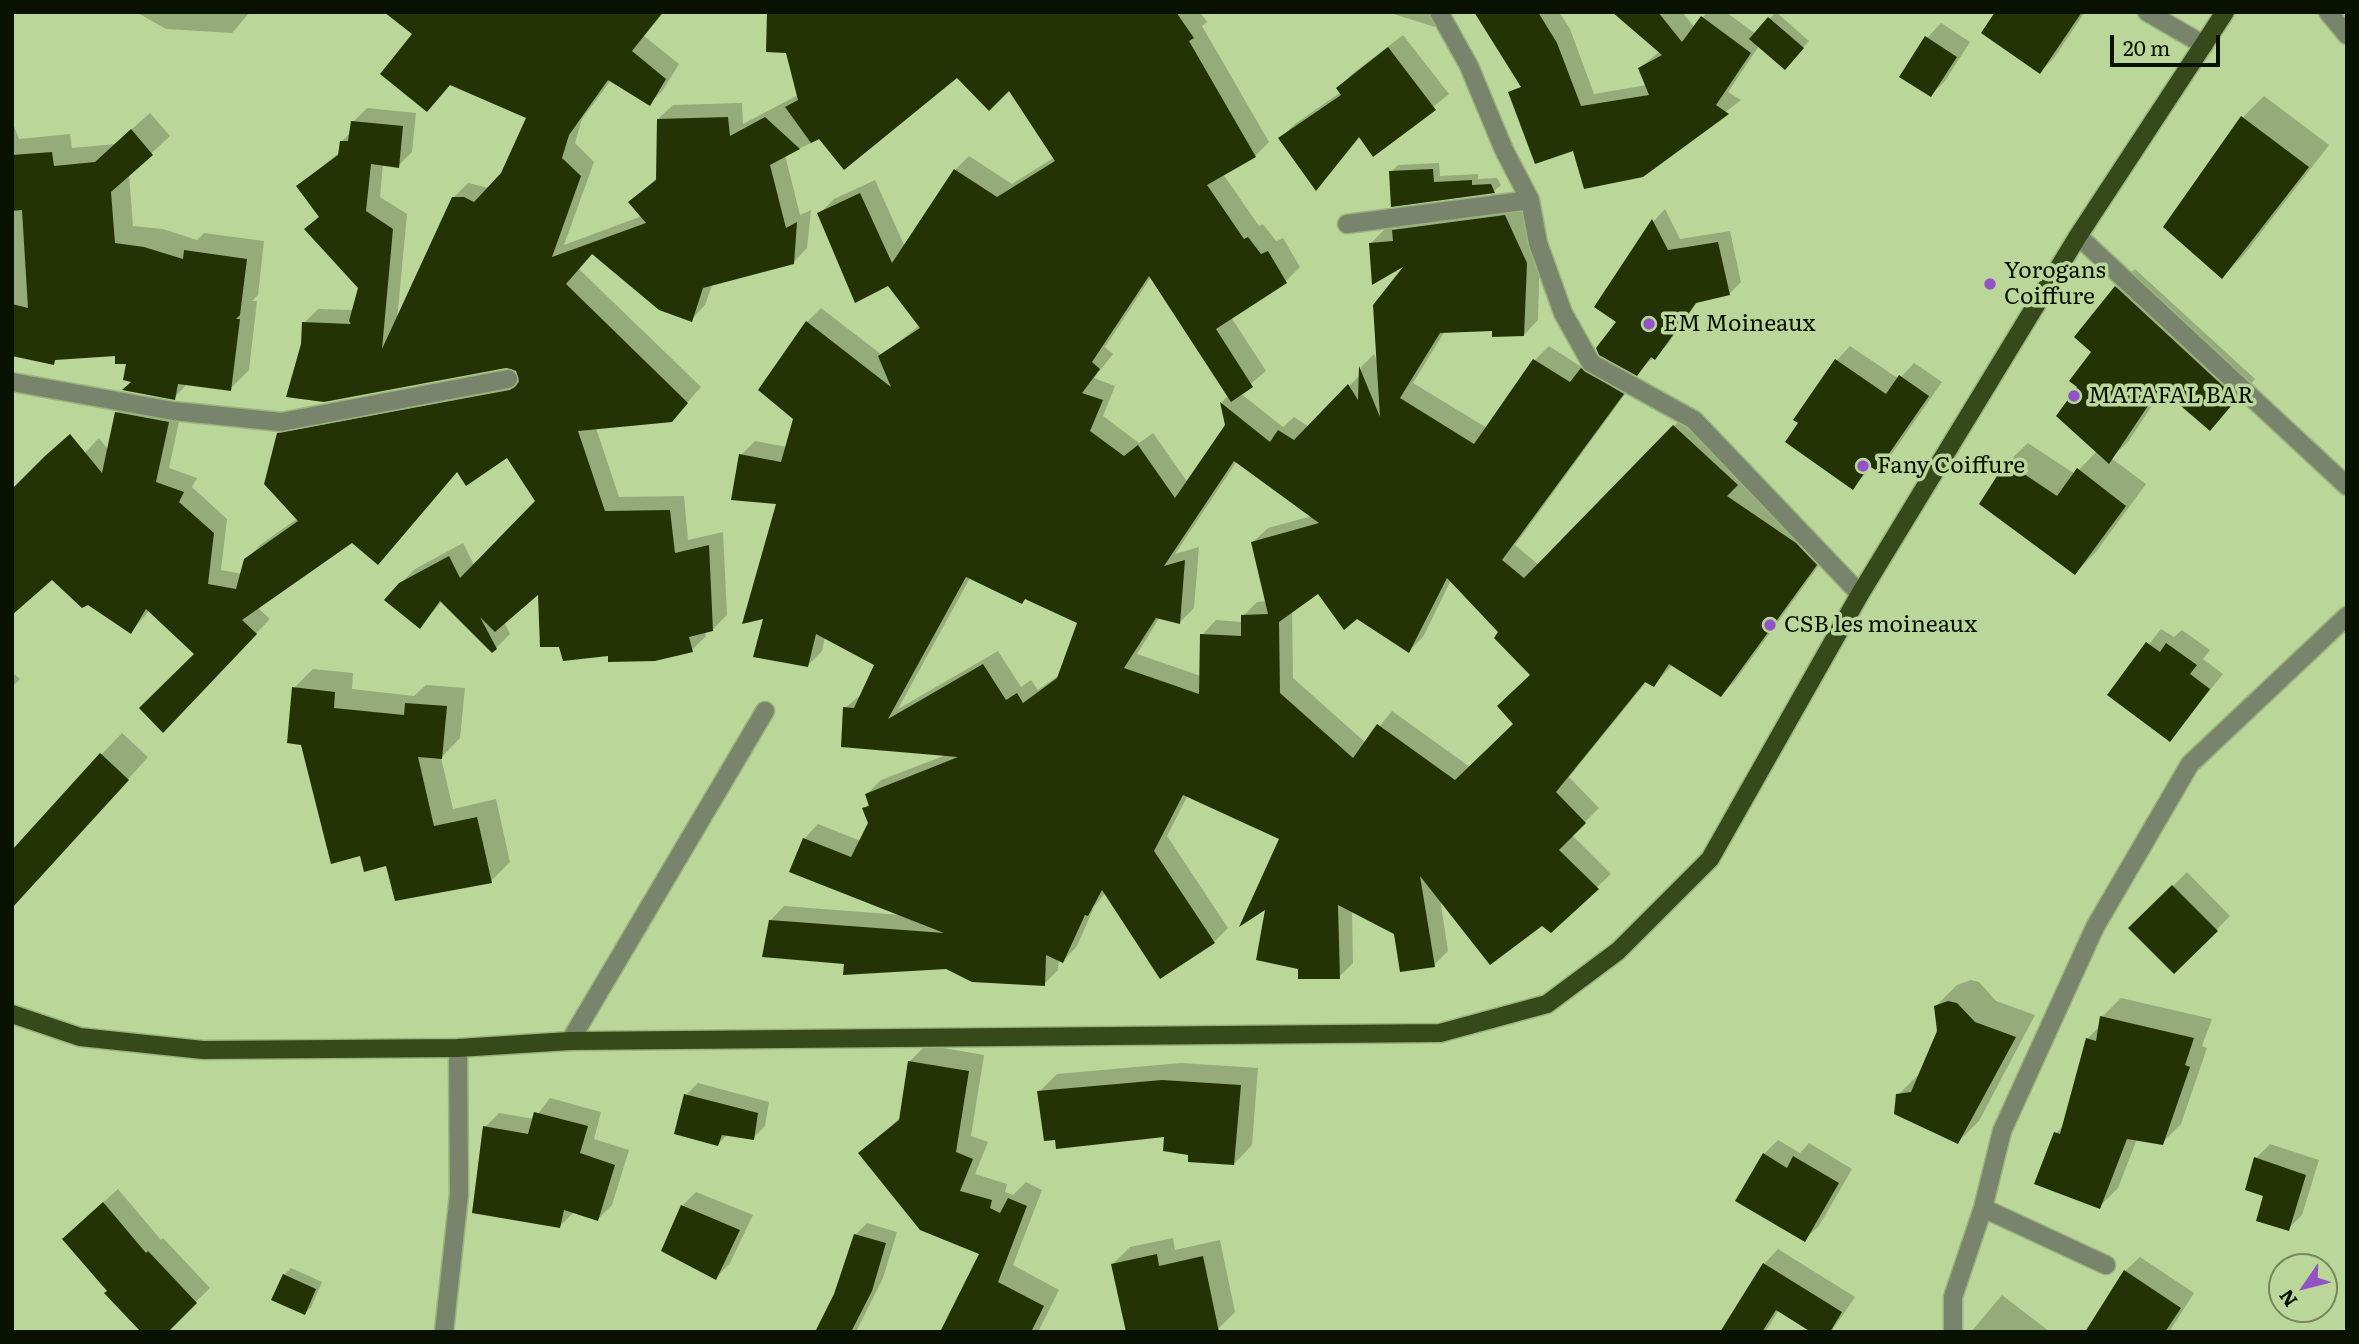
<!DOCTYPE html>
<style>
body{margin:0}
#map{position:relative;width:2359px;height:1344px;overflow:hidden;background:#bbd699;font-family:Literata,serif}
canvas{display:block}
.frame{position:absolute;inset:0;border:14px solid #091200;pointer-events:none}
.north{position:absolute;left:2268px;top:1253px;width:70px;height:70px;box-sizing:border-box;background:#bbd699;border:2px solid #74885c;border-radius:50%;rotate:235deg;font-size:19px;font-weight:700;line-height:28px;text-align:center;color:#091200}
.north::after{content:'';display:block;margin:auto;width:24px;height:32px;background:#9452c7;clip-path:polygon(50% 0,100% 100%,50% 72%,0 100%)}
.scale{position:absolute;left:2110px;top:35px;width:110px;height:32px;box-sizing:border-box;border:4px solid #091200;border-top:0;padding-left:9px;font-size:21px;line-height:24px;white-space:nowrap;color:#091200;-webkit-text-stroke:5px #bbd699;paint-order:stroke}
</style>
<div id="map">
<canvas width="2359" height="1344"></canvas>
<div class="frame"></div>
<div class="north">N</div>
<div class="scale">20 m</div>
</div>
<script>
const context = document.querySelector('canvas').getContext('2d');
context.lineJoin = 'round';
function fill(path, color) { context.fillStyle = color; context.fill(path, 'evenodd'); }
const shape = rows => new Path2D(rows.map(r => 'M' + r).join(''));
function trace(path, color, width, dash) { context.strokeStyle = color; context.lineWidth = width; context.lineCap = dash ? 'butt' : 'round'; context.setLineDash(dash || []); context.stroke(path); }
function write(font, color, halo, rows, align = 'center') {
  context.font = font + ' Literata,serif'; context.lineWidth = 7; context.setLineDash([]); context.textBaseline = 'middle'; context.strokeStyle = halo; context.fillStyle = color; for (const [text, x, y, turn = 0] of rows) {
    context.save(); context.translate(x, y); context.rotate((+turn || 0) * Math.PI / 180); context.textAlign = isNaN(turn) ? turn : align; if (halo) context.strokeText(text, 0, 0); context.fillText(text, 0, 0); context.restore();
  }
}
const shadow = shape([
 [136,12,250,12,232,33,166,29],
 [403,12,664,12,644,36,679,64,663,90,649,104,611,80,582,119,575,143,594,162,564,245,642,216,630,202,658,177,658,119,673,105,742,103,743,124,798,95,842,12,1200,12,1207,22,1202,26,1269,142,1255,156,1223,174,1259,226,1263,224,1276,241,1283,238,1300,267,1286,281,1231,317,1266,371,1240,393,1283,427,1294,417,1309,427,1360,375,1361,367,1374,354,1378,364,1409,262,1371,243,1385,229,1396,229,1408,216,1519,201,1540,248,1538,320,1524,335,1494,329,1445,331,1413,383,1487,428,1535,360,1549,346,1583,368,1596,355,1636,379,1515,545,1539,565,1688,412,1751,470,1740,481,1810,529,1830,550,1735,681,1721,695,1673,664,1654,685,1647,681,1569,777,1599,808,1572,835,1611,874,1597,887,1542,924,1440,898,1448,951,1434,965,1396,933,1352,910,1353,963,1339,977,1281,838,1188,795,1167,836,1228,928,1214,942,1106,892,1094,907,1077,946,1063,961,1059,959,1058,970,1044,984,946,967,846,963,770,921,784,906,901,915,804,839,818,824,861,841,870,823,864,809,870,803,867,794,881,780,946,755,845,708,862,694,876,664,825,637,822,651,808,665,765,616,779,502,741,455,755,441,787,447,795,418,807,322,821,308,882,355,920,325,889,284,820,213,834,199,875,180,905,247,955,170,969,156,1012,184,1055,157,1009,88,957,76,785,155,800,215,811,210,807,248,793,263,713,283,705,305,691,320,593,253,579,269,701,387,672,420,596,428,619,497,684,496,688,540,723,532,727,615,713,629,705,631,706,636,692,650,610,654,539,592,504,622,510,634,496,648,442,601,420,627,400,584,415,569,463,543,474,565,537,501,507,455,458,471,392,548,352,541,257,607,270,619,177,716,197,654,150,610,131,632,12,530,99,438,109,451,117,413,131,399,182,408,169,468,197,478,192,487,227,519,221,570,242,574,246,560,260,545,298,518,279,434,293,419,520,378,518,370,506,366,303,344,304,323,318,309,354,310,360,287,306,229,320,215,298,186,340,152,342,141,351,132,353,122,367,108,416,113,412,152,398,166,383,164,380,197,407,214,397,320,453,198,468,183,489,188,502,174,528,117,451,83,427,110,414,34],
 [1151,277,1229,395,1222,402,1227,425,1188,483,1153,433,1139,443,1103,416,1115,386,1094,378,1113,354,1105,347],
 [1237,461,1312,516,1268,528,1253,542,1267,601,1257,602,1243,616,1243,622,1216,620,1202,635,1201,676,1137,654,1160,617,1180,622,1194,608,1199,547,1175,554],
 [970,578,1022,602,1026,598,1079,622,1061,674,1038,690,1031,680,1021,687,998,651,898,709],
 [1451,580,1500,632,1532,675,1515,724,1470,767,1392,711,1366,743,1293,678,1292,610,1318,592,1409,651,1423,637],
 [1387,12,1450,12,1435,27],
 [1501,12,1559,12,1570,29,1594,94,1647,85,1640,68,1660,51,1635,12,1682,12,1695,28,1707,12,1726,12,1756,34,1776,12,1809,41,1791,61,1759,46,1728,92,1741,100,1643,176,1575,152],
 [1998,12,2085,12,2054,58,2040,72],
 [1941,23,1970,42,1945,81,1931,95,1927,38],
 [1403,35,1449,94,1374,155,1361,136,1316,189,1280,138,1295,124,1341,92,1338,89,1352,74],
 [2264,96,2329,145,2243,256,2222,277,2243,117],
 [150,113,170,136,129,174,133,226,163,229,197,240,204,233,264,241,258,295,252,301,257,301,249,370,230,389,188,383,174,398,134,381,128,363,117,354,58,358,53,363,12,356,12,121,19,139,70,134,72,148,115,144],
 [1439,163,1440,176,1478,174,1478,179,1497,178,1501,185,1494,191,1393,205,1391,172,1398,165],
 [1665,209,1680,239,1730,231,1741,282,1729,294,1699,300,1667,345,1637,373,1619,322,1596,306,1654,221],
 [2135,269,2255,379,2210,429,2163,389,2128,442,2111,458,2146,484,2096,552,2075,573,2007,463,2028,443,2075,474,2097,451,2080,387,2116,288],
 [1850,346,1899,379,1914,363,1942,382,1891,455,1877,469,1872,466,1853,487,1796,419,1837,360],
 [2161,629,2174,637,2182,630,2210,650,2203,659,2223,674,2170,740,2109,695],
 [313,669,353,673,352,689,414,696,426,685,465,688,460,738,441,758,453,809,496,799,510,862,491,881,388,864,361,854,294,688],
 [12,672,20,679,12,687],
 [122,733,148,757,37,881,101,755],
 [2187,872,2230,916,2174,972,2131,928],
 [1971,980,1979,982,1996,1001,2035,1015,1979,1121,1958,1142,1898,1095,1920,1073,1939,1031,1935,1007,1957,985],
 [2121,998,2212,1019,2202,1046,2207,1048,2181,1124,2162,1143,2137,1139,2118,1188,2099,1207,2056,1133,2065,1124,2087,1039,2100,1026,2102,1017],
 [926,1045,984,1055,971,1136,988,1142,975,1174,1007,1184,1005,1192,1013,1195,1026,1182,1042,1190,1013,1265,1059,1290,1038,1332,942,1332,982,1253,860,1154,901,1117,910,1061],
 [1181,1063,1258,1068,1252,1145,1234,1164,1189,1154,1166,1135,1057,1138,1039,1092,1057,1074],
 [698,1083,769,1102,765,1126,753,1138,728,1134,718,1144,686,1095],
 [550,1098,601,1112,594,1139,629,1150,612,1205,598,1219,574,1212,560,1226,485,1127,499,1113,534,1119],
 [1778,1140,1800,1153,1809,1143,1852,1169,1819,1226,1804,1240,1764,1154],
 [2270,1144,2319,1160,2302,1215,2288,1229,2256,1158],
 [118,1189,161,1240,163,1238,210,1288,165,1332,110,1291,78,1225],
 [696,1192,753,1215,730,1263,716,1278,682,1206],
 [867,1223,897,1232,883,1278,856,1332,817,1332,836,1294,855,1235],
 [1173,1238,1175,1250,1220,1240,1235,1312,1218,1329,1113,1264,1130,1247],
 [1778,1249,1855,1297,1831,1332,1814,1332,1779,1310,1765,1332,1724,1330,1764,1264],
 [2140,1257,2194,1293,2169,1332,2087,1332,2125,1271],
 [291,1268,322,1282,311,1307,305,1313,284,1275],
 [2002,1295,2050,1332,1971,1332]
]);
const building = shape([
 [384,12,663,12,632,51,666,79,650,106,608,80,569,135,562,158,581,176,552,257,646,223,628,202,656,180,657,119,728,117,730,136,765,117,800,149,770,165,786,228,797,222,794,264,703,288,692,322,659,310,592,254,566,284,688,403,672,422,578,431,605,511,670,510,675,553,709,545,713,631,689,637,693,652,655,661,608,662,608,656,563,661,559,647,540,647,538,595,495,632,480,617,497,649,492,653,440,601,420,629,384,600,399,583,449,556,460,578,535,501,507,458,466,486,457,472,378,565,352,543,242,620,257,634,163,733,139,708,194,654,146,609,131,634,88,605,82,608,52,580,12,615,12,489,45,456,70,434,102,473,115,412,169,422,156,482,184,492,179,502,214,533,208,584,236,589,244,559,298,521,264,484,277,433,510,390,519,382,516,371,506,368,324,402,286,397,301,344,302,322,351,324,349,321,358,288,304,229,319,217,296,186,338,155,340,141,348,141,351,121,403,126,399,168,371,164,366,211,393,229,382,349,452,197,464,197,474,202,501,173,526,118,450,85,427,112,380,74,412,34],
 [767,12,1176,12,1194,38,1189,41,1256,157,1207,185,1244,239,1248,237,1261,254,1268,251,1287,283,1216,329,1253,387,1231,402,1149,276,1092,362,1100,369,1082,393,1103,400,1090,431,1124,456,1138,445,1175,498,1225,425,1220,402,1270,442,1278,430,1294,440,1348,384,1358,400,1359,366,1380,417,1373,305,1403,267,1372,285,1369,243,1393,241,1392,230,1505,215,1527,263,1524,336,1492,337,1492,331,1440,333,1400,398,1474,444,1533,359,1570,382,1581,368,1624,394,1502,560,1524,578,1673,425,1738,485,1727,496,1796,543,1817,565,1721,697,1669,664,1654,687,1645,682,1556,792,1586,823,1559,850,1599,889,1551,933,1542,926,1490,965,1420,876,1435,967,1400,972,1394,934,1338,905,1340,979,1298,979,1298,969,1256,960,1265,910,1239,927,1279,839,1183,795,1154,851,1215,943,1160,979,1102,890,1088,916,1085,915,1063,963,1046,955,1045,986,972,982,946,969,843,975,844,964,762,957,769,920,944,933,789,872,803,838,851,857,868,823,862,808,869,806,865,794,958,757,841,747,843,707,854,708,874,665,816,634,808,667,753,657,763,619,742,624,776,504,731,500,739,454,781,462,793,419,758,390,806,321,891,387,878,356,920,328,888,286,855,303,817,213,860,193,892,263,954,169,997,197,1055,161,1009,91,989,111,957,78,844,170,819,139,811,143,785,107,798,100,786,53,766,52],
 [1234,461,1319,523,1251,542,1268,614,1241,615,1241,636,1200,634,1199,694,1124,668,1156,618,1180,624,1185,560,1164,566],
 [966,577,1022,604,1025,599,1077,623,1057,678,1023,703,1017,693,1006,700,983,664,888,719],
 [1447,578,1498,632,1494,638,1530,675,1497,706,1513,724,1455,780,1377,724,1353,758,1280,693,1279,622,1318,594,1344,630,1357,619,1409,653],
 [1474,12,1538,12,1557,43,1581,106,1649,95,1638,68,1662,55,1612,12,1658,12,1682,42,1701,16,1751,53,1716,105,1729,114,1643,177,1584,189,1573,151,1535,164,1508,92,1521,87],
 [1995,12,2082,12,2040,74,1981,33],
 [1768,17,1804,48,1785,70,1749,39],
 [1925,36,1957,57,1931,97,1899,77],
 [1388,47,1436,110,1373,157,1359,137,1316,191,1278,138,1341,95,1336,88],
 [2241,116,2309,167,2222,279,2163,227],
 [131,129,153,155,111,192,115,243,144,247,183,259,184,250,247,259,240,315,236,319,240,319,231,391,178,384,175,400,122,390,131,382,123,380,126,364,115,364,115,356,55,360,54,365,12,356,12,304,28,308,22,210,12,211,12,155,52,152,54,166,95,162],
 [1433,169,1434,182,1472,180,1472,185,1491,184,1495,193,1391,207,1389,171],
 [1652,219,1668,250,1718,242,1730,295,1696,303,1655,360,1651,357,1637,376,1599,355,1596,348,1616,322,1594,307],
 [2115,286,2237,399,2210,431,2160,388,2109,464,2056,416,2077,387,2069,381,2091,352,2074,337],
 [1835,359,1886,394,1899,375,1929,396,1877,471,1869,466,1853,490,1785,442,1798,423,1793,420],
 [2006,462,2057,496,2077,468,2126,506,2075,575,1979,504],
 [2146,642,2160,652,2166,643,2197,665,2190,674,2210,689,2170,742,2107,695],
 [292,687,335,692,334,708,404,715,405,703,447,706,442,759,418,757,434,826,477,817,492,883,395,901,386,866,364,872,360,856,331,864,301,745,287,743],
 [100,753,129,780,12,908,12,850],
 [2172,885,2218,931,2174,974,2128,928],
 [1948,1001,1957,1003,1975,1022,2016,1037,1958,1144,1894,1114,1896,1094,1911,1092,1937,1031,1934,1006],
 [2100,1016,2194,1038,2185,1065,2190,1067,2163,1145,2127,1139,2100,1209,2034,1184,2054,1132,2060,1134,2086,1038,2096,1041],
 [908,1061,969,1071,956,1152,973,1159,960,1191,992,1200,990,1208,1000,1213,1008,1198,1027,1206,998,1282,1044,1306,1031,1332,940,1332,979,1254,920,1230,858,1153,899,1120],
 [1162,1080,1241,1085,1234,1165,1188,1162,1188,1155,1163,1151,1164,1137,1056,1149,1055,1140,1044,1141,1037,1091],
 [684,1094,758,1113,754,1140,722,1135,718,1146,674,1134],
 [534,1112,588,1126,580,1153,615,1165,598,1221,564,1210,560,1228,472,1213,483,1126,528,1134],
 [1763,1153,1787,1168,1793,1156,1839,1183,1805,1242,1735,1201],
 [2254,1157,2306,1175,2289,1231,2256,1221,2263,1196,2245,1190],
 [103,1202,146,1253,148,1251,197,1303,168,1332,141,1332,104,1293,107,1291,62,1239],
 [681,1205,740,1230,716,1280,661,1251],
 [854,1234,886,1243,872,1291,851,1332,815,1332,834,1294],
 [1157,1254,1159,1266,1203,1256,1219,1332,1126,1332,1111,1264],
 [1763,1263,1842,1312,1830,1332,1811,1332,1776,1310,1762,1332,1720,1332],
 [2124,1270,2181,1308,2165,1332,2085,1332],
 [283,1274,316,1289,305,1315,271,1300]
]);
const street = shape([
 [1439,12,1469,66,1504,150,1530,200,1538,243,1563,313,1591,363,1694,420,1860,594],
 [2147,12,2204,45],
 [2328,12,2347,35],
 [1347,224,1530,200],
 [2078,236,2347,486],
 [12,382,173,411,281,422,508,379],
 [570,1041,765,711],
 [1983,1208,2106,1265],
 [444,1332,459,1194,458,1048],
 [1953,1332,1953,1297,1983,1208,2002,1131,2095,927,2190,764,2347,616]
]);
const primary = shape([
 [12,1014,80,1037,203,1050,458,1048,570,1041,1440,1033,1547,1004,1618,951,1710,859,1860,594,2078,236,2225,12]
]);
const markers = [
 [1990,284,7,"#9452c7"],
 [1649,324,7,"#9452c7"],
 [2074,396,7,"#9452c7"],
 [1863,466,7,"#9452c7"],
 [1770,625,7,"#9452c7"]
];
const poiNames = [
 ["Yorogans",2004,271],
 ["Coiffure",2004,297],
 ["EM Moineaux",1663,324],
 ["MATAFAL BAR",2088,396],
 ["Fany Coiffure",1877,466],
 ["CSB les moineaux",1784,625]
];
fill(shadow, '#0003');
fill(building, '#233306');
trace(street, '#9bb37d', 21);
trace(primary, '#9bb37d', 21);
trace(street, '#78846b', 18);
trace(primary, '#36491a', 18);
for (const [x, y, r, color] of markers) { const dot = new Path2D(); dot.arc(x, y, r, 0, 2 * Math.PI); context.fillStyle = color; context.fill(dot); trace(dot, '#bbd699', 2.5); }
write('23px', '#091200', '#bbd699', poiNames, 'left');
</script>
